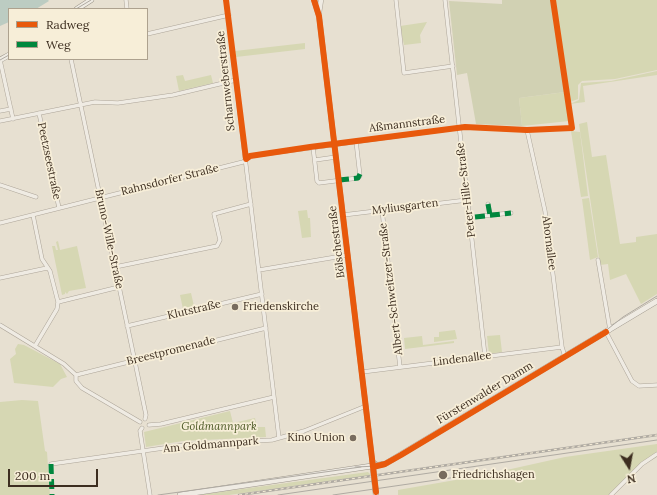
<!DOCTYPE html>
<meta charset="utf-8">
<style>
body{margin:0}
#map{position:relative;width:657px;height:495px;overflow:hidden;background:#e7e0d1;font-family:Lora,serif}
canvas{display:block}
.legend{position:absolute;left:8px;top:8px;width:140px;height:52px;box-sizing:border-box;background:#f7eed8;border:1px solid #ada18e;margin:0;padding:5px 7px;list-style:none;font-size:12px;color:#3d2e20}
.legend li{display:flex;align-items:center;gap:8px;height:20px}
.legend b{width:20px;border:1px solid #ada18e}
.north{position:absolute;left:609px;top:447px;width:40px;height:40px;-webkit-text-stroke:3px #f7eed8;paint-order:stroke;rotate:169deg;font-size:11px;font-weight:700;line-height:16px;text-align:center;color:#3d2e20}
.north::after{content:'';display:block;margin:auto;width:14px;height:18px;background:#3d2e20;clip-path:polygon(50% 0,100% 100%,50% 72%,0 100%)}
.scale{position:absolute;left:8px;top:469px;width:90px;height:18px;box-sizing:border-box;border:2px solid #3d2e20;border-top:0;padding-left:5px;font-size:12px;line-height:14px;white-space:nowrap;color:#3d2e20;-webkit-text-stroke:3px #f7eed8;paint-order:stroke}
</style>
<div id="map">
<canvas width="657" height="495"></canvas>
<ul class="legend">
<li><b style="height:5px;background:#e8590c"></b>Radweg</li>
<li><b style="height:5px;background:#00873e"></b>Weg</li>
</ul>
<div class="north">N</div>
<div class="scale">200 m</div>
</div>
<script>
const context = document.querySelector('canvas').getContext('2d');
context.lineJoin = 'round';
function fill(path, color) { context.fillStyle = color; context.fill(path, 'evenodd'); }
const shape = rows => new Path2D(rows.map(r => 'M' + r).join(''));
function trace(path, color, width, dash) { context.strokeStyle = color; context.lineWidth = width; context.lineCap = dash ? 'butt' : 'round'; context.setLineDash(dash || []); context.stroke(path); }
function write(font, color, halo, rows, align = 'center') {
  context.font = font + ' Lora,serif'; context.lineWidth = 3.5; context.setLineDash([]); context.textBaseline = 'middle'; context.strokeStyle = halo; context.fillStyle = color; for (const [text, x, y, turn = 0] of rows) {
    context.save(); context.translate(x, y); context.rotate((+turn || 0) * Math.PI / 180); context.textAlign = isNaN(turn) ? turn : align; if (halo) context.strokeText(text, 0, 0); context.fillText(text, 0, 0); context.restore();
  }
}
const green = shape([
 [554,0,657,0,657,70,615,79,582,81,578,85,578,99,570,102],
 [427,22,420,35,421,43,404,45,400,26],
 [305,43,305,49,236,57,235,51],
 [657,71,657,75,583,86,585,102,570,104,579,100,581,83,611,81],
 [183,75,185,81,211,75,213,83,179,91,176,76],
 [565,92,569,121,522,126,519,98],
 [587,122,592,157,606,155,620,244,636,242,636,237,657,234,657,294,641,304,626,274,610,280,608,264,600,265,579,124],
 [571,131,580,132,588,196,581,197],
 [589,198,598,257,590,260,582,199],
 [307,210,308,218,310,218,311,237,302,238,298,211],
 [58,241,60,250,77,246,86,288,69,291,67,294,65,292,65,294,62,295,52,246,55,246,56,250,58,250,56,242],
 [191,293,194,306,183,309,180,295],
 [455,330,457,339,434,342,434,337,439,337,439,332],
 [500,335,502,352,489,354,487,336],
 [422,336,423,345,454,341,454,343,405,349,404,338],
 [18,344,24,345,60,364,67,377,61,379,53,387,14,383,10,359,16,354,15,349],
 [22,400,38,401,45,451,47,452,50,495,0,495,0,402],
 [230,411,233,423,255,418,257,427,265,427,266,437,183,441,146,447,144,432],
 [657,444,657,453,609,495,398,495,398,490,484,475,565,457],
 [368,472,371,475,229,495,198,495]
]);
const cemetery = shape([
 [502,0,551,0,565,92,519,98,522,126,476,124,467,73,457,75,449,1,502,4]
]);
const water = shape([
 [0,0,48,0,49,1,36,9,9,9,9,22,0,26]
]);
const minor = shape([
 [126,0,127,9],
 [226,0,279,438],
 [396,0,404,73,453,66],
 [445,0,485,356],
 [147,34,229,15],
 [71,59,135,362,146,415,145,419],
 [0,60,13,119],
 [0,111,11,109],
 [39,113,59,208],
 [0,121,95,102,118,103,173,95,236,80],
 [527,130,545,211,562,347,565,357],
 [313,147,317,181,319,183,358,178,360,176,356,141],
 [315,160,336,157],
 [0,185,36,197],
 [488,204,490,215],
 [382,210,400,367],
 [33,215,42,259,50,271,58,302],
 [343,215,467,200],
 [481,216,511,213],
 [0,223,243,162,250,156,465,127,527,130,572,128],
 [598,260,610,330],
 [115,267,217,246,220,240,214,214,251,204],
 [259,270,348,255],
 [0,278,47,268],
 [0,325,64,364,76,375,76,381,82,388,140,422],
 [127,326,262,294],
 [606,332,632,381,639,386,657,385],
 [35,346,57,309,58,302,119,287],
 [362,372,562,347],
 [76,375,266,328],
 [149,425,161,424,274,397],
 [142,428,140,431,150,495],
 [51,464,185,445,272,440,304,431,366,406],
 [611,495,642,464,657,454]
]);
const tertiary = shape([
 [314,0,319,16,373,467],
 [319,13,321,0]
]);
const secondary = shape([
 [77,9,91,0],
 [0,60,9,55],
 [373,467,376,495],
 [180,495,385,464,657,301]
]);
const tram = shape([
 [317,0,371,454,374,460,380,464,392,462],
 [76,9,91,0],
 [0,60,9,55],
 [355,467,378,466,388,462,604,332,623,317,657,296],
 [158,495,361,467],
 [278,495,657,440],
 [333,495,450,478,493,470]
]);
const rail = shape([
 [239,495,657,435]
]);
const quiet = shape([
 [339,180,358,178,360,174],
 [488,204,490,215],
 [475,217,511,213],
 [51,464,52,495]
]);
const cycleway = shape([
 [226,0,246,159,250,156,310,147,465,127,527,130,572,128,553,0],
 [314,0,319,16,376,492],
 [373,467,385,464,401,455,606,332]
]);
const markers = [
 [235,307,4,"#786c5e"],
 [353,438,4,"#786c5e"],
 [443,475,5,"#786c5e"]
];
const streetNames = [
 ["Scharnweberstraße",226,81,-96],
 ["Aßmannstraße",407,124,-7],
 ["Peetzseestraße",49,161,78],
 ["Rahnsdorfer Straße",170,180,-14],
 ["Peter-Hille-Straße",466,190,-97],
 ["Myliusgarten",405,207,-7],
 ["Bruno-Wille-Straße",109,239,78],
 ["Bölschestraße",337,242,-97],
 ["Ahornallee",549,243,83],
 ["Albert-Schweitzer-Straße",391,289,-97],
 ["Klutstraße",194,310,-13],
 ["Breestpromenade",171,351,-14],
 ["Lindenallee",462,359,-7],
 ["Fürstenwalder Damm",485,393,-31],
 ["Am Goldmannpark",211,445,-5]
];
const poiNames = [
 ["Friedenskirche",243,307],
 ["Kino Union",345,438,"right"],
 ["Friedrichshagen",452,475]
];
const parkNames = [
 ["Goldmannpark",219,427]
];
fill(green, '#d6d7b3');
fill(cemetery, '#d1d1b3');
fill(water, '#bcccc2');
trace(minor, '#ada599', 4.5);
trace(tertiary, '#ada599', 5.5);
trace(secondary, '#9c958a', 6);
trace(minor, '#efebe3', 3.5);
trace(tertiary, '#efebe3', 4.5);
trace(secondary, '#efebe3', 5);
trace(tram, '#afaaa2', 1);
trace(rail, '#afaaa2', 2.5);
trace(rail, '#f7eed8', 1, [3]);
trace(quiet, '#00873e', 5, [10, 5]);
trace(cycleway, '#e8590c', 6);
for (const [x, y, r, color] of markers) { const dot = new Path2D(); dot.arc(x, y, r, 0, 2 * Math.PI); context.fillStyle = color; context.fill(dot); trace(dot, '#f7eed8', 1.5); }
write('11px', '#3d2e20', '#f7eed8', streetNames);
write('11px', '#3d2e20', '#f7eed8', poiNames, 'left');
write('italic 11px', '#4d5a26', '#f7eed8', parkNames);
</script>
